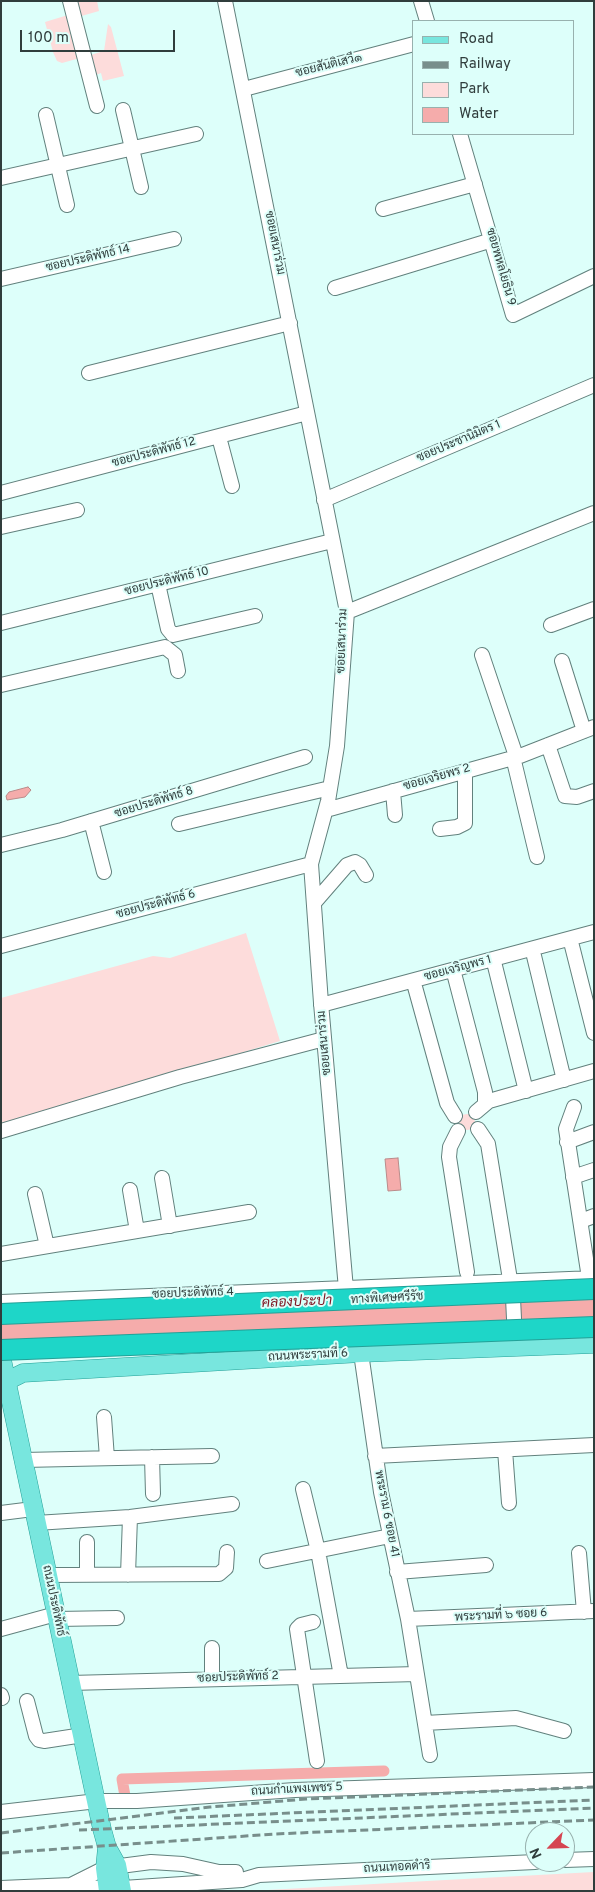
<!DOCTYPE html>
<meta charset="utf-8">
<style>
body{margin:0}
#map{position:relative;width:595px;height:1892px;overflow:hidden;background:#ddfffa;font-family:Overpass,sans-serif}
canvas{display:block}
.frame{position:absolute;inset:0;border:2px solid #303d3c;pointer-events:none}
.legend{position:absolute;left:412px;top:20px;width:162px;height:115px;box-sizing:border-box;background:#ddfffa;border:1px solid #98b1ae;margin:0;padding:6px 9px;list-style:none;font-size:15px;color:#303d3c}
.legend li{display:flex;align-items:center;gap:10px;height:25px}
.legend b{width:25px;border:1px solid #98b1ae}
.north{position:absolute;left:525px;top:1822px;width:50px;height:50px;box-sizing:border-box;background:#ddfffa;border:1px solid #98b1ae;border-radius:50%;rotate:246deg;font-size:14px;font-weight:700;line-height:20px;text-align:center;color:#303d3c}
.north::after{content:'';display:block;margin:auto;width:18px;height:22px;background:#d54551;clip-path:polygon(50% 0,100% 100%,50% 72%,0 100%)}
.scale{position:absolute;left:20px;top:30px;width:155px;height:22px;box-sizing:border-box;border:2px solid #303d3c;border-top:0;padding-left:6px;font-size:15px;line-height:18px;white-space:nowrap;color:#303d3c;-webkit-text-stroke:4px #ddfffa;paint-order:stroke}
</style>
<div id="map">
<canvas width="595" height="1892"></canvas>
<div class="frame"></div>
<ul class="legend">
<li><b style="height:6px;background:#78e6de"></b>Road</li>
<li><b style="height:6px;background:#788e8b"></b>Railway</li>
<li><b style="height:14px;background:#fddcdb"></b>Park</li>
<li><b style="height:14px;background:#f5acab"></b>Water</li>
</ul>
<div class="north">N</div>
<div class="scale">100 m</div>
</div>
<script>
const context = document.querySelector('canvas').getContext('2d');
context.lineJoin = 'round';
function fill(path, color) { context.fillStyle = color; context.fill(path, 'evenodd'); }
const shape = rows => new Path2D(rows.map(r => 'M' + r).join(''));
function trace(path, color, width, dash) { context.strokeStyle = color; context.lineWidth = width; context.lineCap = dash ? 'butt' : 'round'; context.setLineDash(dash || []); context.stroke(path); }
function write(font, color, halo, rows, align = 'center') {
  context.font = font + ' Overpass,Sarabun,sans-serif'; context.lineWidth = 4; context.setLineDash([]); context.textBaseline = 'middle'; context.strokeStyle = halo; context.fillStyle = color; for (const [text, x, y, turn = 0] of rows) {
    context.save(); context.translate(x, y); context.rotate((+turn || 0) * Math.PI / 180); context.textAlign = isNaN(turn) ? turn : align; if (halo) context.strokeText(text, 0, 0); context.fillText(text, 0, 0); context.restore();
  }
}
const green = shape([
 [74,1,97,1,99,11,78,17],
 [68,15,80,58,62,63,57,61,53,52,45,22],
 [108,24,111,27,124,76,103,81,101,73,93,76,87,56,104,51],
 [246,933,280,1041,1,1126,1,998,153,956,170,958],
 '459 1122a8 8 0 1 1 16 0a8 8 0 1 1-16 0Z',
 [594,1872,594,1891,268,1890,427,1881]
]);
const water = shape([
 [28,787,31,790,25,797,7,800,6,796,9,792,28,787],
 [398,1158,401,1190,388,1191,385,1159,398,1158],
 [594,1294,594,1318,1,1343,1,1318,594,1294]
]);
const canal = shape([
 [125,1796,122,1779,384,1771]
]);
const minor = shape([
 [70,1,97,106],
 [225,1,347,612,337,746,328,801,311,864,321,1003,346,1289],
 [421,1,427,21],
 [244,89,414,44],
 [123,110,141,187],
 [46,115,67,205],
 [460,134,513,315,594,276],
 [1,178,196,134],
 [383,209,475,184],
 [1,279,174,239],
 [335,288,492,240],
 [89,373,290,323],
 [219,437,232,486],
 [1,493,307,413],
 [324,500,594,385],
 [1,527,77,510],
 [158,584,168,629,173,635,255,616],
 [347,612,594,513],
 [1,623,332,541],
 [551,625,594,609],
 [482,655,516,756],
 [562,661,584,731],
 [1,685,165,647,175,655,178,671],
 [548,745,565,796,577,797,594,791],
 [513,757,537,857],
 [393,791,395,815],
 [326,810,520,756,594,727],
 [91,821,104,872],
 [179,824,330,788],
 [440,829,457,827,465,823,465,771],
 [1,845,62,830,305,757],
 [314,903,347,865,355,862,360,865,366,875],
 [1,946,311,864],
 [572,946,594,1033],
 [534,956,564,1080],
 [495,966,526,1091],
 [455,977,485,1092,485,1103],
 [415,987,447,1103,455,1116],
 [321,1005,594,932],
 [574,1107,566,1129,589,1278],
 [476,1112,489,1101,594,1071],
 [478,1129,488,1144,513,1298,515,1339],
 [1,1131,180,1077,324,1039],
 [458,1131,450,1147,449,1157,467,1272],
 [567,1142,594,1132],
 [573,1177,594,1170],
 [162,1178,170,1226],
 [130,1190,137,1231],
 [35,1194,47,1246],
 [581,1221,594,1216],
 [1,1254,249,1212],
 [1,1302,594,1278],
 [361,1353,381,1492,408,1619,430,1755],
 [104,1417,107,1458],
 [505,1450,509,1503],
 [375,1456,594,1445],
 [152,1457,153,1494],
 [23,1460,212,1456],
 [303,1489,318,1551,341,1676],
 [1,1513,33,1509],
 [36,1523,130,1517,232,1504],
 [87,1542,87,1575],
 [579,1553,584,1612],
 [267,1561,390,1536],
 [397,1572,486,1565],
 [47,1575,219,1574,226,1568,227,1552],
 [128,1575,130,1517],
 [57,1619,117,1618],
 [408,1619,594,1611],
 [313,1622,301,1625,297,1629,317,1761],
 [1,1629,56,1614],
 [212,1679,212,1648],
 [70,1683,417,1674],
 [1,1695,2,1698],
 [27,1701,36,1736,39,1740,44,1741,83,1735],
 [425,1723,516,1718,564,1731],
 [1,1812,97,1801,137,1801,295,1790,594,1780],
 [565,1860,594,1859],
 [71,1885,105,1868,151,1862,183,1864,219,1872,236,1872],
 [1,1888,71,1885,108,1889,242,1880,259,1875,535,1862]
]);
const major = shape([
 [1,1355,102,1829,107,1847,117,1865,122,1891],
 [1,1382,7,1381,23,1373,361,1353,594,1344],
 [107,1847,105,1868,108,1891]
]);
const rail = shape([
 [174,1818,594,1800],
 [79,1830,594,1808],
 [1,1833,210,1807,306,1799,594,1787],
 [1,1853,275,1834,594,1820]
]);
const highwayBridge = shape([
 [1,1314,594,1289],
 [1,1350,594,1327]
]);
const streetNames = [
 ["ซอยสันติเสวี๑",329,66,-14],
 ["ซอยเสนาร่วม",274,243,79],
 ["ซอยประดิพัทธ์ 14",88,259,-13],
 ["ซอยพหลโยธิน 9",500,267,74],
 ["ซอยประชานิมิตร 1",459,442,-23],
 ["ซอยประดิพัทธ์ 12",154,453,-15],
 ["ซอยประดิพัทธ์ 10",167,582,-14],
 ["ซอยเสนาร่วม",343,641,-88],
 ["ซอยเจริยพร 2",437,778,-16],
 ["ซอยประดิพัทธ์ 8",154,803,-17],
 ["ซอยประดิพัทธ์ 6",156,905,-15],
 ["ซอยเจริญพร 1",458,969,-15],
 ["ซอยเสนาร่วม",325,1043,-95],
 ["ซอยประดิพัทธ์ 4",193,1294,-2],
 ["ทางพิเศษศรีรัช",387,1299,-3],
 ["ถนนพระรามที่ 6",308,1356,-3],
 ["พระราม 6 ซอย 41",386,1514,79],
 ["ถนนประดิพัทธ์",53,1601,78],
 ["พระรามที่ ๖ ซอย 6",501,1616,-3],
 ["ซอยประดิพัทธ์ 2",238,1678,-2],
 ["ถนนกำแพงเพชร 5",297,1790,-3],
 ["ถนนเทอดดำริ",397,1868,-3]
];
const waterNames = [
 ["คลองประปา",297,1303,-2]
];
fill(green, '#fddcdb');
fill(water, '#f5acab');
trace(water, '#ba8b8a', 1);
trace(canal, '#f5acab', 11);
trace(minor, '#62817d', 16);
trace(major, '#24a097', 19);
trace(minor, '#fff', 14);
trace(major, '#78e6de', 18);
trace(rail, '#788e8b', 3, [8, 4]);
trace(highwayBridge, '#24a097', 22, []);
trace(highwayBridge, '#1ed6c8', 20);
write('12px', '#303d3c', '#ddfffa', streetNames);
write('italic 14px', '#801825', '#ddfffa', waterNames);
</script>
